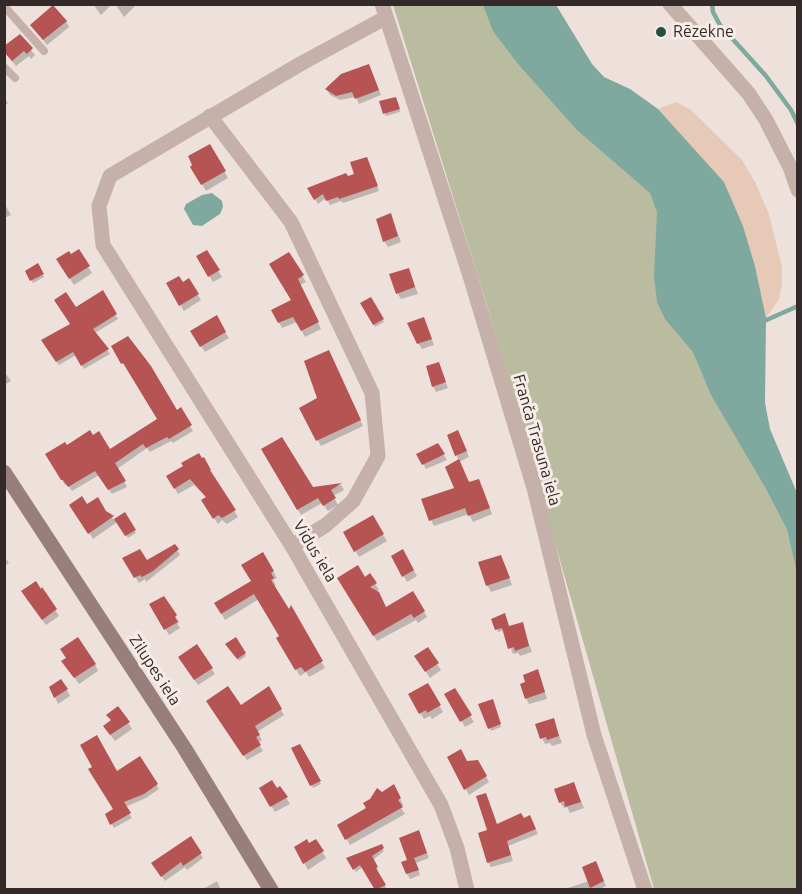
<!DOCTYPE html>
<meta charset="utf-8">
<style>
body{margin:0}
#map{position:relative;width:802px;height:894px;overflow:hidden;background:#eee1dc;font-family:Ubuntu,sans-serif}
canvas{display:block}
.frame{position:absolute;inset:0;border:6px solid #332928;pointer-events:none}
</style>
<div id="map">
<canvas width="802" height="894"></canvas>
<div class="frame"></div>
</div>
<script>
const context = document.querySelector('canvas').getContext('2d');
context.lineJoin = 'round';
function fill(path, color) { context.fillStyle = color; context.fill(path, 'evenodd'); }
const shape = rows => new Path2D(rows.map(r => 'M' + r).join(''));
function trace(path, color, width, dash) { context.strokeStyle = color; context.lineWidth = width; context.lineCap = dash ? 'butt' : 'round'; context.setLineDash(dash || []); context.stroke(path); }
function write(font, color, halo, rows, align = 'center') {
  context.font = font + ' Ubuntu,sans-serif'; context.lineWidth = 6; context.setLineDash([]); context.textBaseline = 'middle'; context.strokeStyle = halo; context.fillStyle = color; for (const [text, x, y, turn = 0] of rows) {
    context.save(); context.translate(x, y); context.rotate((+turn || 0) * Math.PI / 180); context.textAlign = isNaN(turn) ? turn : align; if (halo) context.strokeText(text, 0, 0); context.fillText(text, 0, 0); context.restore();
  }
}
const green = shape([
 [393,5,523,5,665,168,797,541,797,889,654,889,486,302]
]);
const sand = shape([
 [676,102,691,110,742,160,755,182,769,214,782,267,782,284,779,299,766,318,755,266,743,226,724,182,658,109]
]);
const water = shape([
 [483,5,556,5,592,64,604,77,630,89,658,109,724,182,743,226,755,266,766,318,765,403,770,429,797,493,797,573,787,529,765,487,711,395,693,352,665,319,657,302,654,276,657,212,650,193,577,130,518,64,493,31],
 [212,193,222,201,223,207,220,214,202,226,193,225,184,209,186,204,202,195]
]);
const shadow = shape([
 [93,4,112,4,101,15],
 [115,4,137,4,124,17],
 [66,21,69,27,47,45,32,26],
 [20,36,35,55,31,59,29,56,16,66,7,55],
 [371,71,381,95,359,104,356,97,340,100,330,95,327,90],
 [4,97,8,103,4,106],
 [397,101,400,112,386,116,385,113],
 [209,146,228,178,206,191,192,168],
 [367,158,379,191,343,203,341,201,330,205,326,198,318,204,309,188,356,175],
 [4,203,11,215,4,218],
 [391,215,401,242,388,247,384,241],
 [78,251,92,273,74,285,58,260],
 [206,252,222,277,213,282,198,257],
 [289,254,306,282,300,285,321,329,305,337,297,322,282,328,273,311,293,300],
 [38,265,44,277,33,283,27,271],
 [409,269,418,294,401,299,397,293],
 [189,281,201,300,184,311,168,283,183,284],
 [370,299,384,322,375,327,362,304],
 [110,307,118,319,95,333,110,354,84,369,76,355,59,365,45,345,72,324,75,309],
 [216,318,229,338,205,352,192,332],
 [424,319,434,345,422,349,414,336],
 [113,347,176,412,180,409,193,431,173,443,171,441,150,452,147,448,117,469,127,487,112,494,99,475,72,491,67,484,65,485,47,455,66,447,110,451,159,420],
 [331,357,363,426,321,446,301,409,319,398],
 [438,363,448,388,436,392,433,386],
 [4,371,11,381,4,385],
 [449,436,461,438,469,457,459,462,469,484,482,487,492,514,473,522,469,514,434,526,431,520,456,489,459,461],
 [438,445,447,460,426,469,418,454],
 [263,450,312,489,341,485,344,490,333,496,338,505,328,511,322,503,301,515],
 [202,461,238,517,227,524,222,520,218,524,207,507,207,498,194,485,178,494,168,477],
 [87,506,105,513,115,520,124,514,136,533,128,538,117,522,93,539,75,511],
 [372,517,387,541,359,557,345,533],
 [175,546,180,555,146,582,145,579,139,583,124,559,146,562],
 [402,551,417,576,407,582,393,557],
 [263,554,277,578,273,580,276,585,273,587,289,612,291,608,325,668,309,677,306,672,300,676,278,639,281,637,259,599,225,620,216,604,253,582],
 [4,556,9,563,4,566],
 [501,556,512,585,491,592,487,585],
 [370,575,379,590,375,592,386,609,413,593,427,617,418,623,416,620,377,641,339,579,364,579],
 [42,590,59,616,46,625,26,598],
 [163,598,179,622,177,624,180,628,169,635,151,605],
 [506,618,509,628,522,624,532,652,520,656,518,653,513,654,504,630,498,632,493,619],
 [236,639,246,656,239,661,227,644],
 [427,649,441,670,430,678,416,656],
 [67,658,95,664,98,671,79,684,67,667],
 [183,663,211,668,215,674,198,685],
 [540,677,547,699,529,704,526,698],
 [427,685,443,712,432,719,430,716,424,719,410,695],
 [51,688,67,690,70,696,58,704],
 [269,689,284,715,257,732,262,740,258,743,263,751,247,760,211,706,240,708],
 [454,690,474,722,465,727,446,694],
 [494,704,501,727,491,731,480,705],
 [553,720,562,743,552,746,550,743,545,744,542,738],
 [128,723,132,729,115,741,108,732],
 [299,746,321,784,313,788,293,749],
 [139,758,159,789,146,798,125,807,132,818,114,828,107,815,115,810,116,773],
 [449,758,467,762,477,761,489,782,469,795],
 [574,784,584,808,570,813,567,807,564,808,560,802],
 [261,788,276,790,280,788,290,804,275,812],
 [397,792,403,805,400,807,405,814,350,845,339,825,368,808,382,793],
 [523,820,532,822,538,834,508,846,513,861,491,867,488,862,488,831,497,825],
 [421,837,429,858,416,863,420,875,410,879,407,874,409,861],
 [190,838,203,858,187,870,185,867,165,881,153,864],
 [316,841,326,858,308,870,296,848,309,845],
 [381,846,384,851,373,860,378,870,376,871,386,888,377,890,363,867,356,872,348,859],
 [598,868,606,886,598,890,562,890,589,881],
 [217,881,221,890,204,890,203,889]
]);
const stream = shape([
 [712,4,713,12,720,25,766,76,791,110,798,124],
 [762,322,798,306]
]);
const building = shape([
 [53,5,67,21,43,40,30,25],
 [20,34,33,48,27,54,24,51,12,61,4,52,4,46],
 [369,64,379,90,355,99,352,92,336,96,325,89,341,74],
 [396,97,400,109,383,114,379,101],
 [210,144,226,171,201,185,190,167,192,165,188,156],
 [367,157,378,186,339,199,338,197,326,201,323,194,314,200,307,188,346,173,348,176,354,174,350,162],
 [391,213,398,236,383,242,376,219],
 [79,249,90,266,69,279,56,259,69,251,71,254],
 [207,250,220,270,208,277,196,256],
 [289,252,304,275,298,279,319,322,301,331,293,317,278,323,271,310,291,300,269,264],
 [38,263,44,274,30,281,25,271],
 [409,268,415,287,396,294,389,274],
 [179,276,183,282,189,278,199,294,179,306,166,283],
 [103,290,117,314,93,329,109,349,81,366,73,352,56,362,41,340,70,324,54,300,66,292,76,307],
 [371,297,384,319,373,325,360,303],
 [217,315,226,332,200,347,190,331],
 [424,317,432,339,417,344,407,323],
 [128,336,151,366,177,410,181,407,192,425,169,439,167,437,146,448,143,444,115,463,126,481,108,490,95,471,68,487,63,480,61,480,45,454,65,442,67,445,90,430,93,435,99,431,110,449,157,419,123,363,121,364,111,346],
 [329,350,361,420,316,441,299,408,317,398,304,361],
 [439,362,446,382,432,387,426,366],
 [458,430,467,451,455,456,447,435],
 [282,437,313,487,342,483,331,490,336,498,323,506,318,498,297,510,261,449],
 [438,443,445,454,422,465,416,454],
 [199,453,202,458,204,457,211,470,210,470,236,510,222,518,218,515,213,519,201,500,206,497,190,479,174,489,166,476,183,466,181,463],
 [459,459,469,482,479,479,490,508,468,516,465,508,429,521,421,499,454,488,445,467],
 [82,496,87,504,98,497,106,511,114,516,88,534,69,505],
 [125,512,136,530,125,536,114,519],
 [373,515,384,534,354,552,343,532],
 [175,544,179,549,153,571,142,577,140,575,134,578,122,558,140,549,147,560],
 [403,549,414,570,402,577,391,556],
 [263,552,274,571,271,573,274,578,271,580,289,609,291,605,323,661,305,672,301,667,295,670,276,638,279,636,254,594,221,614,214,603,251,581,241,565],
 [501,555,510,578,486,586,478,562],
 [358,565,365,577,370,573,377,583,370,587,379,592,386,607,413,591,425,611,414,618,411,614,373,636,337,578],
 [36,581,41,589,42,587,57,609,42,620,21,591],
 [164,596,177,615,175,617,178,622,164,630,149,604],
 [505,613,509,626,495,630,491,619],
 [523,622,529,646,515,651,514,647,508,649,502,628],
 [78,637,96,664,74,678,61,661,66,658,60,649],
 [236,637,246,653,237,659,225,644],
 [197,644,213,668,194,680,178,657],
 [428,647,439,663,425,672,414,656],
 [538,669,545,692,525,699,520,684,525,682,523,675],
 [61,679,68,689,54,698,49,687],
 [428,683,441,705,427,713,426,710,419,714,408,694],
 [228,686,241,705,269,686,282,709,255,726,260,735,256,737,261,745,243,756,206,701],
 [455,688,472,715,460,722,444,694],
 [493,699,501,724,488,729,478,704],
 [118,706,130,722,110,735,103,726,111,720,106,715],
 [554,718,559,736,547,740,546,737,540,739,535,724],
 [97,735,117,771,140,756,158,784,144,794,124,802,131,813,110,825,105,814,113,809,88,769,92,767,80,745],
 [300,744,321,781,310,786,291,748],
 [461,749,467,761,478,760,487,776,464,790,447,757],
 [272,780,277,788,280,786,288,797,270,807,259,788],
 [574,782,581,802,565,807,564,801,559,803,554,789],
 [394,784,401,798,398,800,403,807,345,840,337,825,366,808,363,803,370,799,377,788,382,792],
 [486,793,497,824,521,813,524,818,530,815,536,829,507,841,511,855,487,863,478,833,487,830,476,796],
 [419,830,427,853,414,858,419,870,406,874,401,862,407,860,399,838],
 [191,836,202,853,183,866,181,862,161,877,151,863],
 [307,839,309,843,316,839,324,851,303,864,294,847],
 [382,844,384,848,372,856,378,867,376,868,386,885,375,890,360,865,353,870,346,858],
 [596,861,604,881,590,888,582,867]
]);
const lane = shape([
 [4,6,44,51],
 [4,67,15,78]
]);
const street = shape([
 [382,4,470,276,534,488,594,735,645,890],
 [670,4,749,94,766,120,790,167,798,190],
 [385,18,302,63,110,176,99,206,103,245,292,546,441,805,457,848,467,890],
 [210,116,291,222,372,393,378,456,353,501,326,525,292,546]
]);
const secondary = shape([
 [4,472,185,749,271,890]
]);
const markers = [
 [661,32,6,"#234f47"]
];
const poiNames = [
 ["Rēzekne",673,32]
];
const streetNames = [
 ["Franča Trasuna iela",537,440,74],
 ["Vidus iela",315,551,59],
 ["Zilupes iela",155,670,57]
];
fill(green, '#b9bc9e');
fill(sand, '#e6cab7');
fill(water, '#7fa89f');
fill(shadow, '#0003');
trace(stream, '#7fa89f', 4.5);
fill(building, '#b65353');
trace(lane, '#c5b0aa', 8);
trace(street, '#c5b0aa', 15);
trace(secondary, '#987f7b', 15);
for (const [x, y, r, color] of markers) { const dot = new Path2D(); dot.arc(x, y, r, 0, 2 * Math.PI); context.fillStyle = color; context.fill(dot); trace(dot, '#f7ece8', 2); }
write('16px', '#332928', '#f7ece8', poiNames, 'left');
write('16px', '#332928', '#f7ece8', streetNames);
</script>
